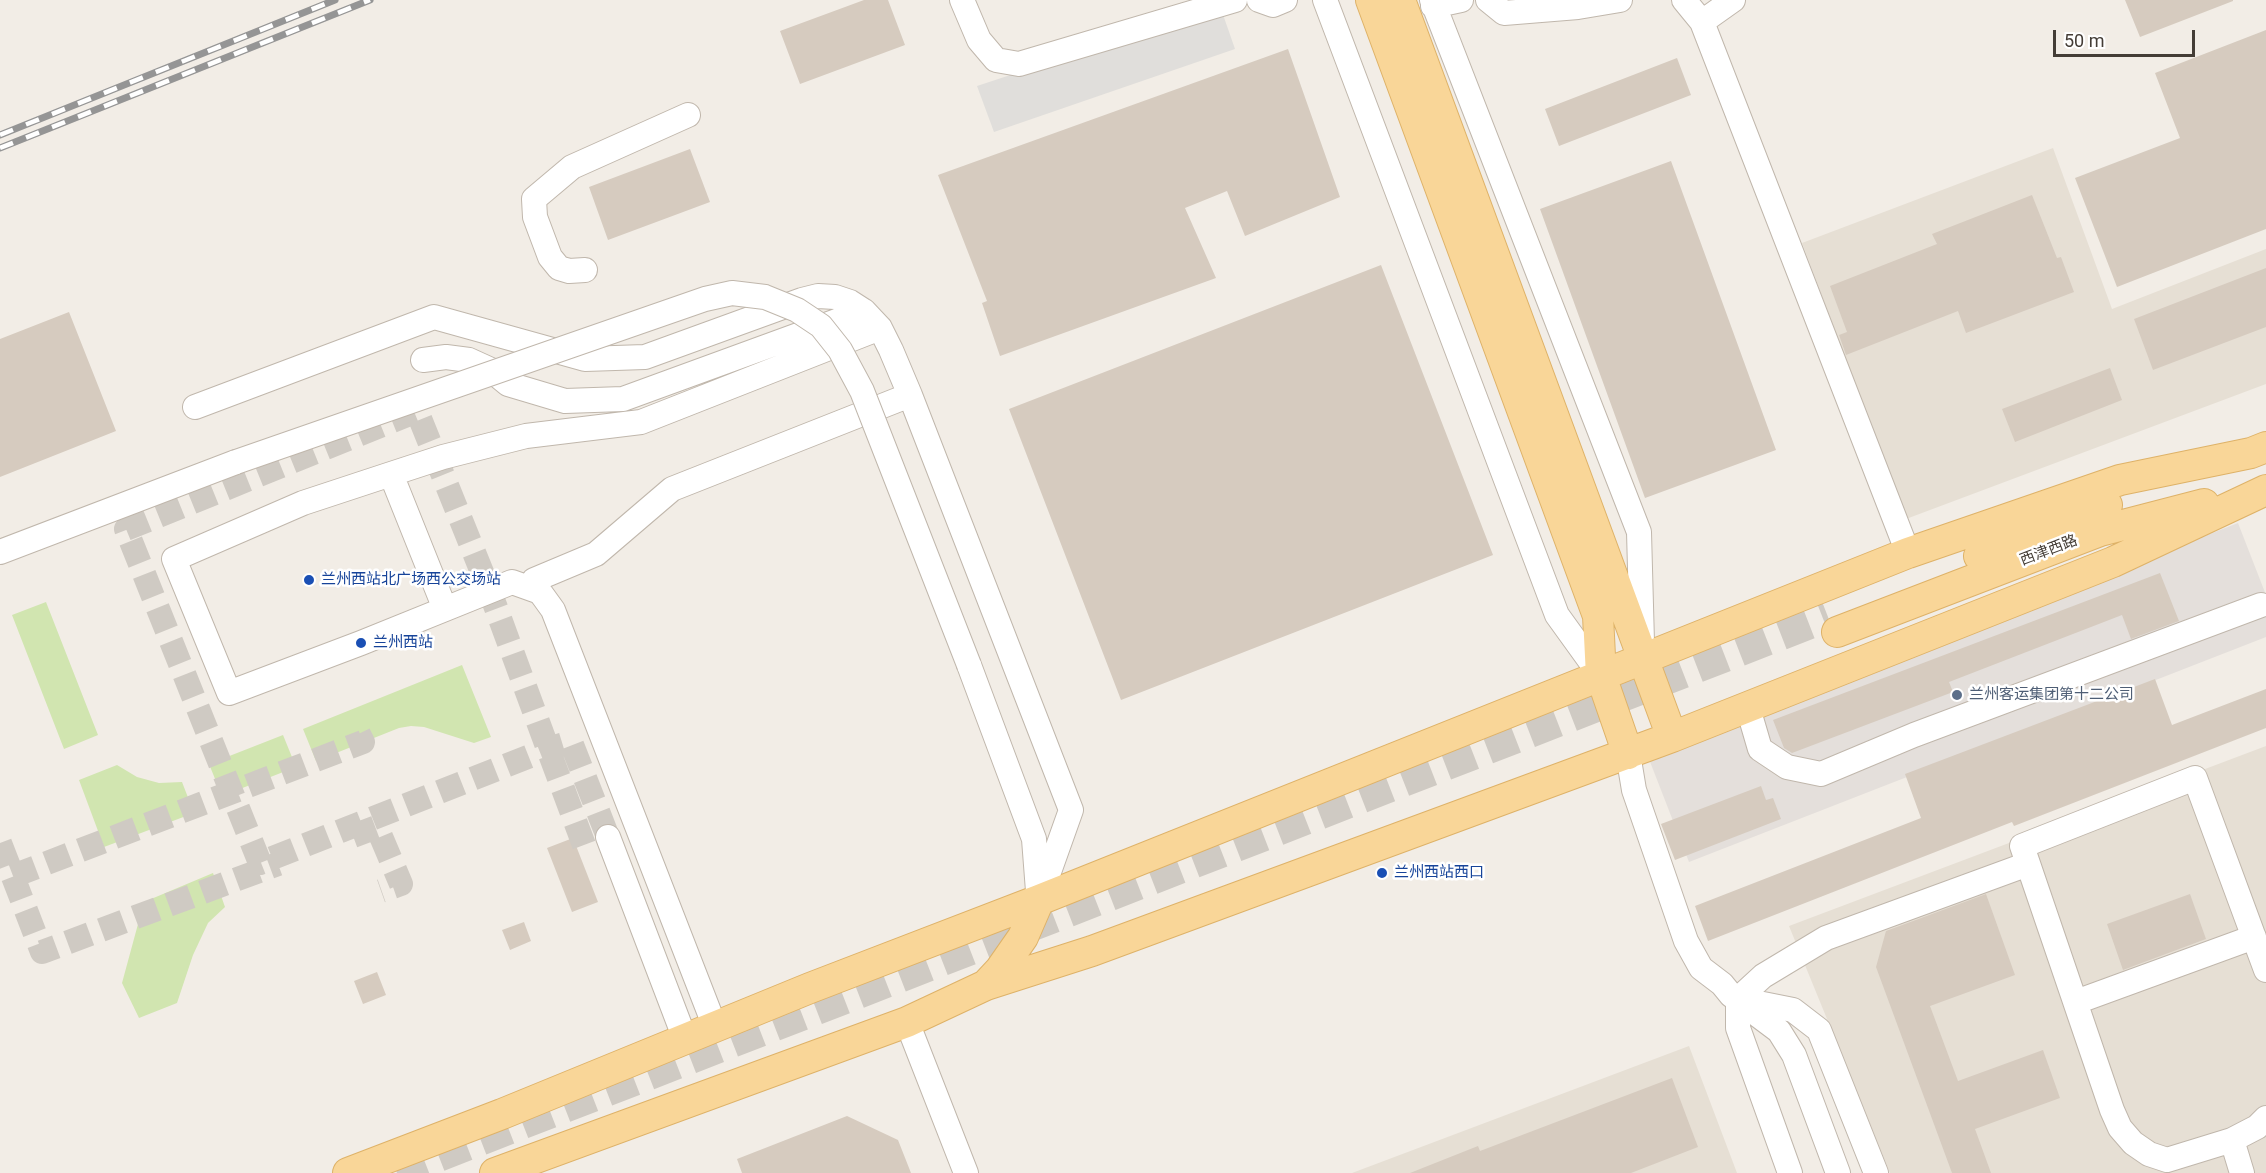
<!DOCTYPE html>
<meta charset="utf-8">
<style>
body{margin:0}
#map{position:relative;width:2266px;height:1173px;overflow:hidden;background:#f2ede6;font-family:Roboto,sans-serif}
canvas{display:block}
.scale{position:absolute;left:2053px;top:30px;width:142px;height:27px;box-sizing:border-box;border:3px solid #443d36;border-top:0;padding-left:8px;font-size:18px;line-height:21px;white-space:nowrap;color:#443d36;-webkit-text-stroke:4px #fff;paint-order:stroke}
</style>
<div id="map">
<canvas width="2266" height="1173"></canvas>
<div class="scale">50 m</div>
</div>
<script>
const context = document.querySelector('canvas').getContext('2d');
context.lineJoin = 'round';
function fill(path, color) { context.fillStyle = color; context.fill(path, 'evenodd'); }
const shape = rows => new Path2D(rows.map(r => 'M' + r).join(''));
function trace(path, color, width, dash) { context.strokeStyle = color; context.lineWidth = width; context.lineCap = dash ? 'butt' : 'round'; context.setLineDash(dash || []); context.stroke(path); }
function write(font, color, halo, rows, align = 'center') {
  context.font = font + ' Roboto,"Noto Sans SC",sans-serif'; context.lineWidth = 5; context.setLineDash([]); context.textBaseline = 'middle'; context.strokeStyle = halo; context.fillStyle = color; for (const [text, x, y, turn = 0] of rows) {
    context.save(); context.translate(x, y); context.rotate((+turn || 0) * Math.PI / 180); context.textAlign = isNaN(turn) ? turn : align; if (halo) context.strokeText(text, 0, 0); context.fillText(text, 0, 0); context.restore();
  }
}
const residential = shape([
 [2053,148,2112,309,2266,249,2266,384,1906,519,1802,243],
 [2266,746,2266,1173,1890,1173,1789,926],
 [1689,1046,1737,1173,1352,1173]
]);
const industrial = shape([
 [2238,523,2266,595,2266,637,1689,862,1647,754]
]);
const green = shape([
 [46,602,98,735,64,749,12,615],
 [462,665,491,737,474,743,424,727,411,726,399,728,316,761,303,729],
 [283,735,296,767,222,796,209,764],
 [117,765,137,777,159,783,182,782,194,813,104,847,79,780],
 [213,873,225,907,208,923,193,955,177,1003,139,1018,122,983,144,902]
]);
const parking = shape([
 [1220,6,1235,49,994,132,977,86]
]);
const building = shape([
 [864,0,888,0,905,45,800,84,780,31],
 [2125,0,2233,0,2233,1,2140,37],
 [2266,30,2266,229,2117,287,2075,178,2180,138,2155,73],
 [1288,49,1340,197,1245,236,1227,191,1185,208,1216,278,1000,356,982,303,987,301,938,175],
 [1677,58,1691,95,1559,146,1545,109],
 [690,149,710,202,608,240,589,187],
 [1671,161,1776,450,1645,498,1540,209],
 [2032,195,2057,258,2061,257,2074,292,1966,333,1958,311,1846,355,1839,335,1847,332,1830,286,1937,244,1932,234],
 [1381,265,1493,555,1121,700,1009,409],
 [2266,268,2266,327,2153,370,2134,319],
 [69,312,116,431,0,477,0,339],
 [2110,368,2122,400,2015,442,2002,409],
 [2160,573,2179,621,2131,639,2122,615,1949,682,1953,692,1792,753,1784,748,1773,720],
 [2155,679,2172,725,2266,689,2266,728,2014,826,2012,822,1708,941,1695,906,1921,818,1905,774],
 [1761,786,1766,800,1773,798,1781,819,1675,860,1661,824],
 [573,838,598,902,572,912,547,848],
 [1986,894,2015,975,1930,1006,1958,1081,2043,1050,2060,1098,1975,1129,1991,1173,1952,1173,1876,967,1886,931],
 [2190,894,2206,939,2123,970,2107,924],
 [524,922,531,941,510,950,502,930],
 [377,972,386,995,363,1004,354,981],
 [1672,1078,1698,1147,1631,1173,1410,1173,1478,1146,1480,1151],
 [847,1116,898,1140,911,1173,742,1173,737,1159]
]);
const minorTunnel = shape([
 [353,836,377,827,401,884,381,891],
 [0,843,42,952,278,864],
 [584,845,548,749,492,597,417,411,126,529,260,863,548,749,571,742,608,837],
 [13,876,363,742,354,724]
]);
const majorTunnel = shape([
 [397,1173,1828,617]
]);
const minor = shape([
 [962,0,979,40,996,60,1019,64,1235,0],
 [1259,0,1273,5,1285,0],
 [1325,0,1557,615,1601,676],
 [1432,0,1639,532,1642,642],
 [1488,0,1504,13,1578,7,1620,0],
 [1684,0,1702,22,1908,553],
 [1433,6,1461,0],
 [1702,22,1733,0],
 [585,270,569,271,559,268,550,257,535,217,534,199,572,167,688,115],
 [423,360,446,357,469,360,491,370,508,384,565,401,623,399,864,311],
 [195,407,434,317,585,359,645,357,802,300,818,296,835,297,850,302,864,311,880,328,891,350,910,395,1071,810,1039,900],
 [391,474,443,457,526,436,641,422,880,328],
 [0,552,236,462],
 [534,580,596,554,672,489,910,395],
 [445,609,391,474,303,503,174,559,229,693,361,643,512,582,540,592,553,610,715,1027],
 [969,665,1034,839,1038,891],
 [1748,708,1760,749,1787,767,1821,774,1914,735,2261,605],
 [1628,754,1634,790,1686,941,1701,968,1722,984,1731,995,1779,1031,1794,1055,1838,1173],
 [608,837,685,1039],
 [2266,970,2195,778,2022,846,2112,1110,2120,1128,2133,1143,2149,1154,2167,1160,2232,1140,2257,1127,2266,1118],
 [1743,1000,1793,1010,1819,1030,1876,1173],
 [2076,1002,2254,937],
 [907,1022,966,1173],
 [2232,1140,2242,1173],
 [1790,1173,1738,1028,1738,999,1763,976,1826,938,2028,864]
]);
const major = shape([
 [1371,0,1598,616,1601,676,1628,754],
 [1400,0,1672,737],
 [1979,556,2107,505],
 [1837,632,2100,531,2204,504],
 [986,985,1000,970,1023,937,1039,900],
 [348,1173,502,1114,810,988,1039,900,1908,553,2120,480,2251,453,2266,447],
 [495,1173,907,1022,986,985,1092,951,1672,737,2113,562,2266,490]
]);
const rail = shape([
 [0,135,335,0],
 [0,148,370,0]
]);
const minorBridge = shape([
 [236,462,705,299,732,293,765,297,797,310,821,326,840,350,862,391,969,665]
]);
const markers = [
 [309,580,6,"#1a4fb4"],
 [361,643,6,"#1a4fb4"],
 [1957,695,6,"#5c6f8a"],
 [1382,873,6,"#1a4fb4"]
];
const streetNames = [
 ["西津西路",2049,551,-21]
];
const transitNames = [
 ["兰州西站北广场西公交场站",321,580],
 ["兰州西站",373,643],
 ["兰州西站西口",1394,873]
];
const serviceNames = [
 ["兰州客运集团第十二公司",1969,695]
];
fill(residential, '#e6dfd4');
fill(industrial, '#e4dfdb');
fill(green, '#d1e5b0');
fill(parking, '#e0dedb');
fill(building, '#d6cbbf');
trace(minorTunnel, '#cfcac3', 24, [24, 12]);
trace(majorTunnel, '#cfcac3', 30, [30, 15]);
trace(minor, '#c0b7ac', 26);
trace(major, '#deb268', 32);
trace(minor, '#fff', 24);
trace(major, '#f9d698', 30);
trace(rail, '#959595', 7);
trace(rail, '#fff', 4.5, [14]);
trace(minorBridge, '#c0b7ac', 26, []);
trace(minorBridge, '#fff', 24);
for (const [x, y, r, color] of markers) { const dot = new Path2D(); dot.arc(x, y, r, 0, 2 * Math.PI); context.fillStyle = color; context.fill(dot); trace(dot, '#fff', 2); }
write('15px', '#443d36', '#fff', streetNames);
write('15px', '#164399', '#fff', transitNames, 'left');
write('15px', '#4e5e75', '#fff', serviceNames, 'left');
</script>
